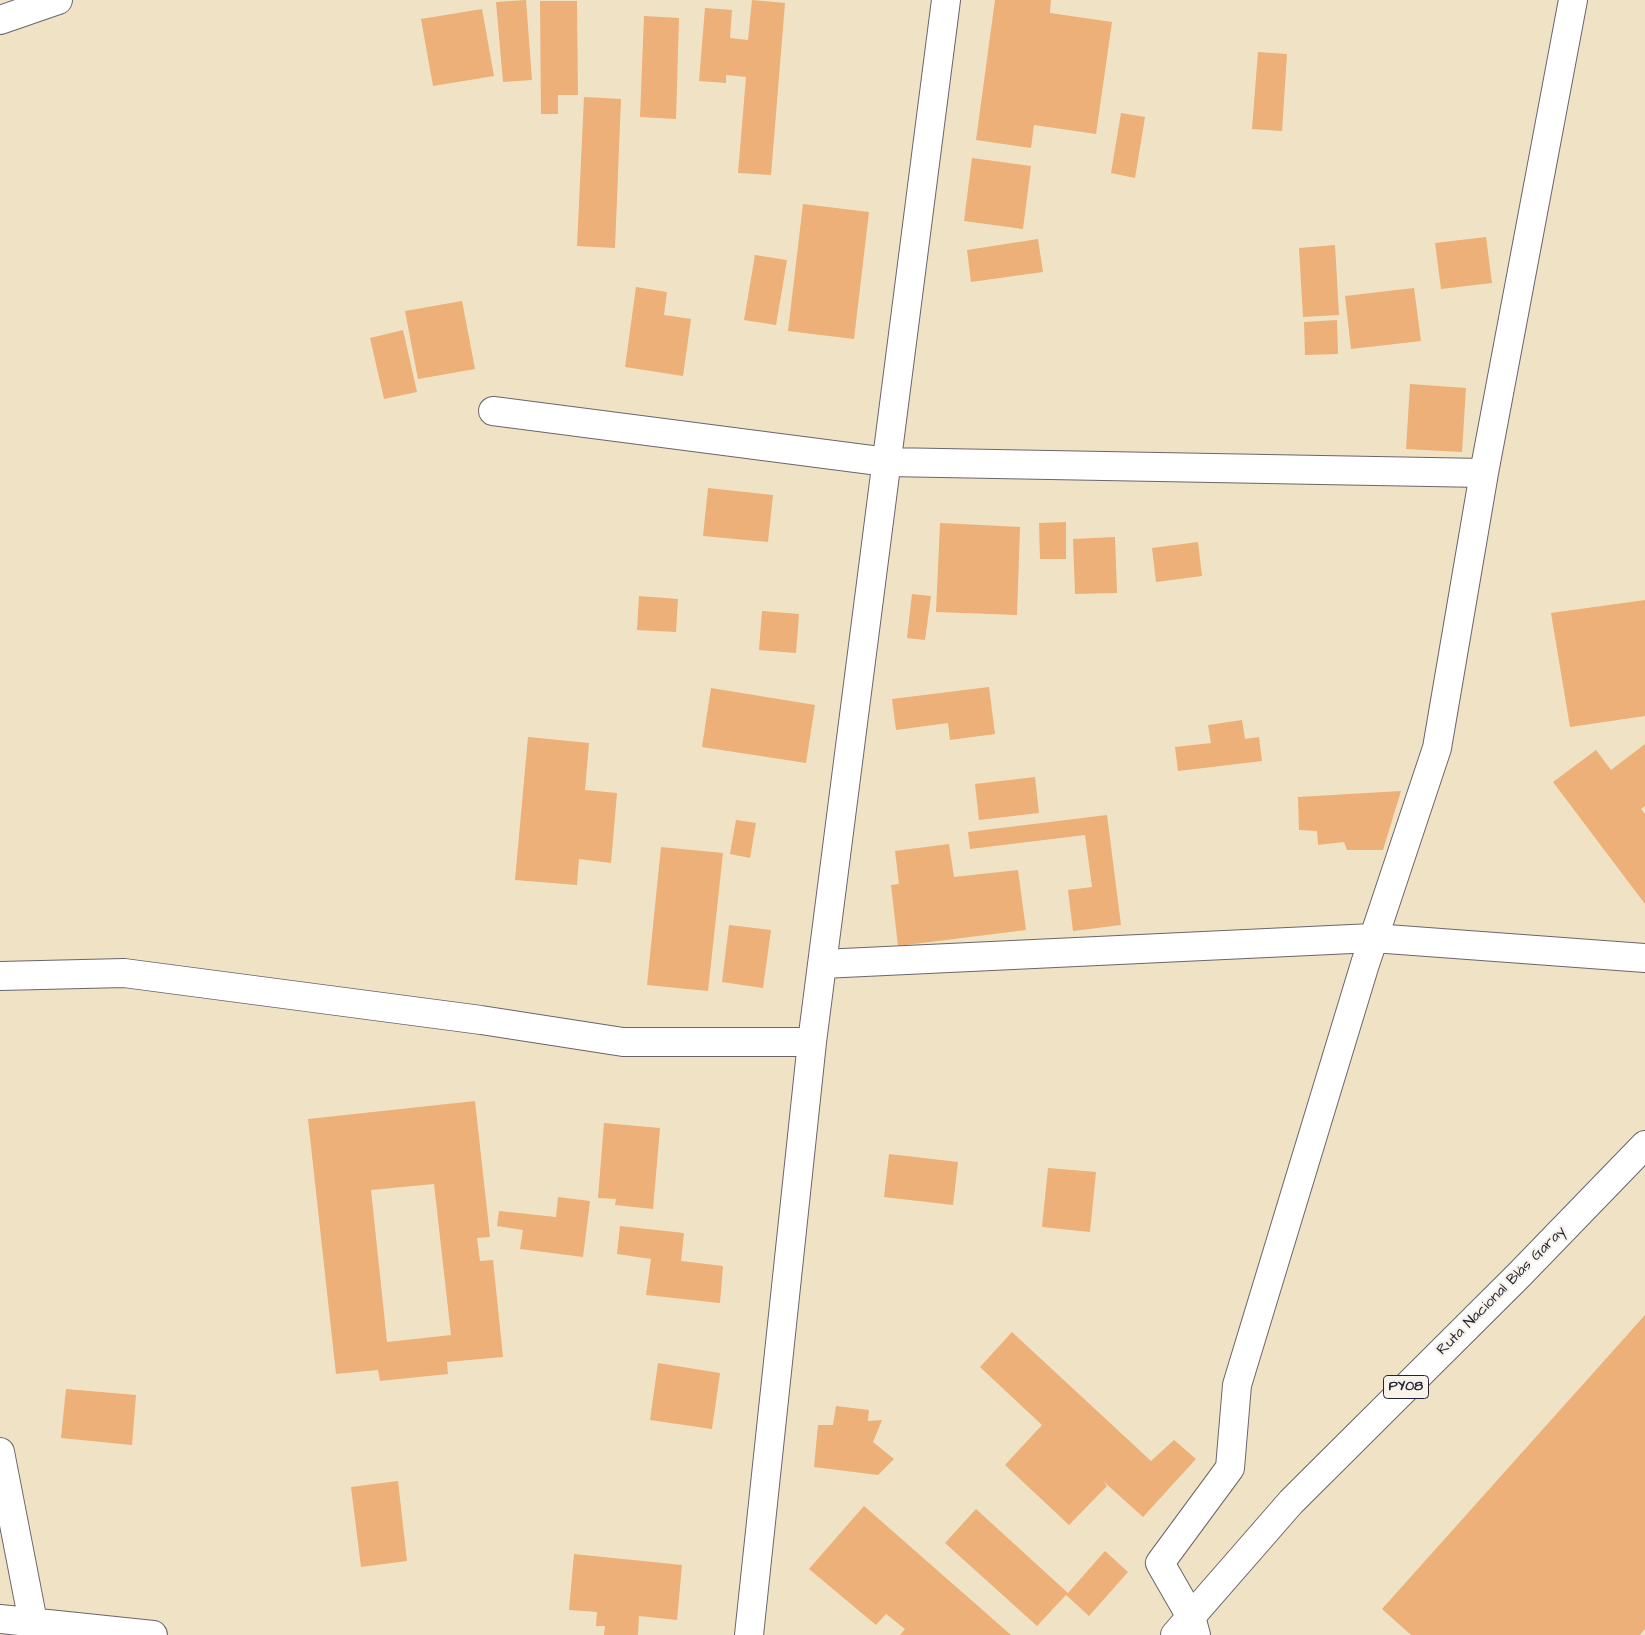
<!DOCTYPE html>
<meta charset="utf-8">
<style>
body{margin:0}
canvas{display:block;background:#f0e2c5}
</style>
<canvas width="1645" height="1635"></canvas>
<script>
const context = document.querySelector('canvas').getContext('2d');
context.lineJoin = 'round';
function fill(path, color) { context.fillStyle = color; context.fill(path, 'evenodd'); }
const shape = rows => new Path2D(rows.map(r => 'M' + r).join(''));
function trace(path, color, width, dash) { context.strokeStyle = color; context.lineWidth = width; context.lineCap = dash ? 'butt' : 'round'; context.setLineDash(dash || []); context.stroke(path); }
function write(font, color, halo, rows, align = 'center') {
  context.font = font + ' "Architects Daughter",sans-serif'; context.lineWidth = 4.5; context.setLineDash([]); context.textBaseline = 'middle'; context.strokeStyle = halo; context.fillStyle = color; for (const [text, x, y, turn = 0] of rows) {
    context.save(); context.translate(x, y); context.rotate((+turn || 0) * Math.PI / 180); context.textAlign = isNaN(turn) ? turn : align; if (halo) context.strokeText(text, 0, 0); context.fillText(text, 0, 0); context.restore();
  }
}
const building = shape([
 [526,0,532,80,503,82,496,2],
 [752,0,785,3,771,175,738,173,746,77,726,75,726,83,699,81,705,8,732,10,730,38,748,40],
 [995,0,1051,0,1050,13,1112,22,1096,134,1034,125,1031,148,976,140],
 [540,1,577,1,578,95,558,95,558,114,541,114],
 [482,9,494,76,433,86,421,19],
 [644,16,679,18,676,119,640,117],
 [1258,52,1287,54,1282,131,1252,129],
 [584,97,621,99,615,248,577,246],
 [1121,113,1145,117,1135,178,1111,173],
 [972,158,1031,166,1023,229,964,221],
 [803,204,869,212,854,339,788,331],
 [1486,237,1492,283,1441,289,1435,243],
 [1038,239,1043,272,971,282,967,250],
 [1335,245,1339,315,1303,317,1299,248],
 [755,255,787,260,776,325,744,320],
 [636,287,667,292,664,315,691,319,683,376,625,367],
 [1414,288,1421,341,1351,349,1345,296],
 [462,301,475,369,418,379,405,311],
 [1337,320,1338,354,1305,355,1304,322],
 [403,330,417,392,384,399,370,338],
 [1410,384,1466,388,1462,452,1406,449],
 [708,488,773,495,768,542,703,536],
 [1066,522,1066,559,1040,559,1039,523],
 [940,523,1020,527,1017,615,936,612],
 [1115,537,1117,593,1075,594,1073,539],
 [1198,542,1202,576,1156,582,1152,548],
 [912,594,931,596,925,640,907,638],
 [639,596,678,599,676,632,637,630],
 [1645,600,1645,716,1570,727,1551,613],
 [762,611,799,614,796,653,759,650],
 [989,687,995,734,950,740,948,723,896,730,892,699],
 [711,688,815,705,806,763,702,747],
 [1242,720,1245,739,1259,737,1262,761,1178,771,1175,747,1211,743,1208,725],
 [528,737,589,743,585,790,617,793,611,863,579,859,577,885,515,880],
 [1645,744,1645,806,1641,809,1645,814,1645,904,1553,782,1596,750,1611,770],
 [1035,777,1039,813,979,820,975,784],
 [1401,791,1383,850,1347,850,1344,842,1318,845,1317,831,1299,830,1298,797],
 [1107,815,1121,925,1073,931,1068,890,1092,887,1085,835,970,849,968,832],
 [736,820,756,823,750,858,730,854],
 [949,844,954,877,1018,870,1026,930,898,946,891,885,899,884,895,851],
 [661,847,723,853,708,991,647,985],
 [729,925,771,930,763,988,722,982],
 [475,1101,490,1237,477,1238,480,1261,493,1260,503,1357,447,1362,448,1374,380,1381,378,1370,336,1374,308,1119],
 [434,1184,451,1335,387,1342,371,1190],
 [604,1123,660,1128,653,1209,615,1205,616,1199,598,1198],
 [889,1154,958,1162,953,1205,884,1197],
 [1048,1168,1096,1172,1090,1232,1042,1227],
 [558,1197,590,1201,583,1257,520,1249,523,1230,497,1226,499,1211,556,1217],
 [620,1226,684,1233,681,1261,723,1266,720,1303,646,1295,651,1259,617,1254],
 [1645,1315,1645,1629,1640,1635,1411,1635,1382,1609],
 [1012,1332,1151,1461,1174,1440,1196,1459,1143,1517,1103,1481,1107,1486,1069,1525,1005,1465,1042,1425,980,1367],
 [658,1363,720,1373,712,1429,650,1420],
 [66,1389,136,1395,132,1445,61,1438],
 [836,1406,869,1410,868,1421,882,1420,873,1442,894,1459,878,1475,814,1467,818,1425,833,1425],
 [398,1481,407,1561,361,1567,351,1487],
 [864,1506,1011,1635,900,1635,905,1629,886,1614,876,1625,809,1569],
 [976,1509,1068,1593,1105,1551,1128,1572,1089,1616,1066,1595,1037,1626,945,1543],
 [574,1554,682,1565,677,1620,639,1616,638,1635,604,1635,605,1626,596,1626,597,1612,569,1610]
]);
const minor = shape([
 [0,20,58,0],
 [493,411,887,462,1484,473],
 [822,964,1373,938,1645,958],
 [0,976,124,973,481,1020,623,1042,812,1042],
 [0,1452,33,1622,41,1635],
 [0,1619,153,1635],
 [749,1635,812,1042,946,0],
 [1196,1635,1191,1617,1160,1563,1230,1468,1237,1385,1365,964,1437,748,1484,473,1573,0]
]);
const trunk = shape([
 [1175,1635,1291,1502,1520,1274,1645,1145]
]);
const shields = [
 [1406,1387,45]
];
const shieldNames = [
 ["PY08",1406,1387]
];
const streetNames = [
 ["Ruta Nacional Blás Garay",1502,1291,-45]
];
fill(building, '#ecb078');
trace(minor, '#6a656b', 30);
trace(trunk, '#6a656b', 30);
trace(minor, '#fff', 28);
trace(trunk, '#fff', 28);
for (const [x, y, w] of shields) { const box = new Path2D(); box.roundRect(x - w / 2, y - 11.5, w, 23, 4); context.fillStyle = '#f7f3e8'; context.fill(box); trace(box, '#22223b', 1); }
write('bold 14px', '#22223b', null, shieldNames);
write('15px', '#22223b', '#f7f3e8', streetNames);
</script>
